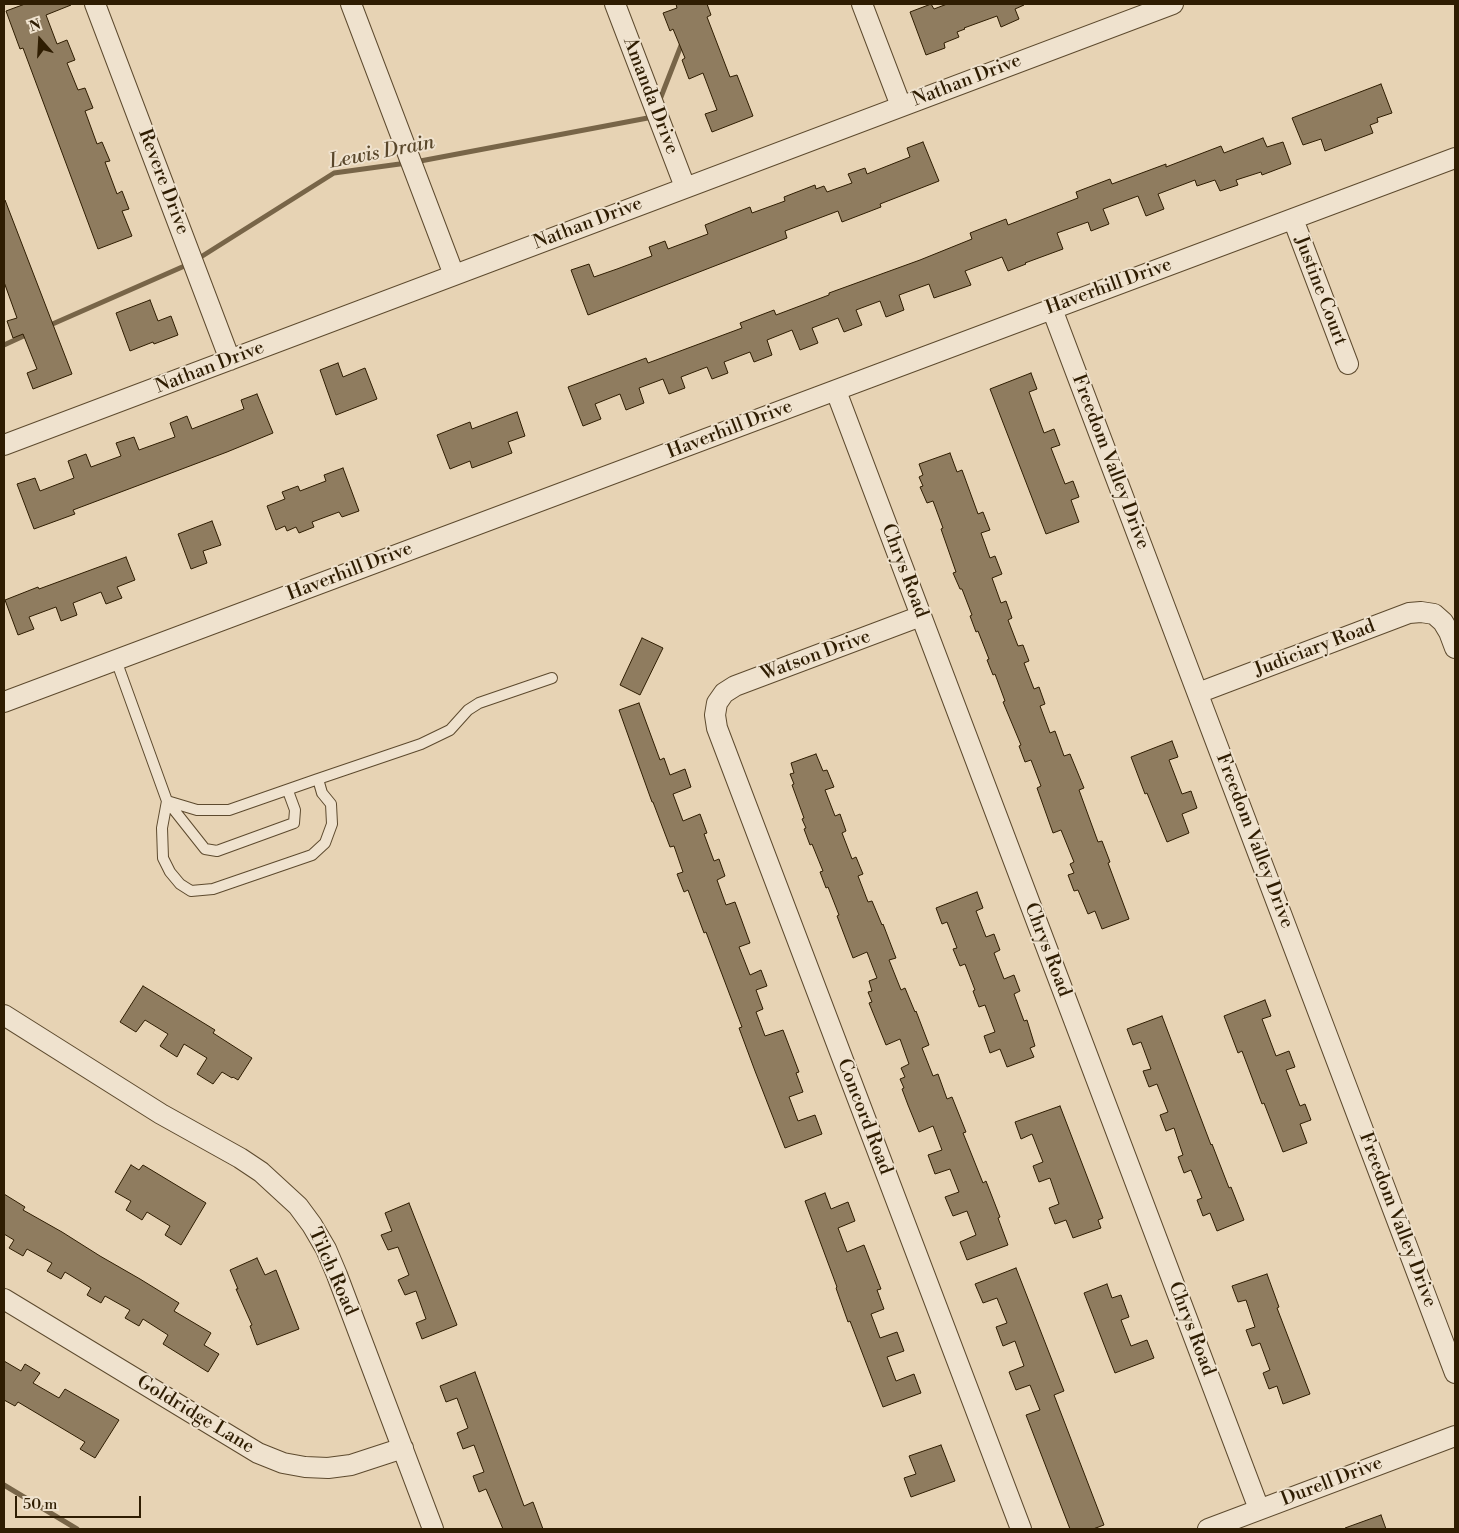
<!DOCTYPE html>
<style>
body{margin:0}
#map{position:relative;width:1459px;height:1533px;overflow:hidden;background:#e7d3b4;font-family:"Libre Bodoni",serif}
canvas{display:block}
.frame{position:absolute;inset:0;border:5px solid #2f1d02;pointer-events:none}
.north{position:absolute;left:15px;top:15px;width:50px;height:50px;-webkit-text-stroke:4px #efe2ce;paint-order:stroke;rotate:341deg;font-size:14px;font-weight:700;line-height:20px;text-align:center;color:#2f1d02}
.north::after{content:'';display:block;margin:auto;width:18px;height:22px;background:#2f1d02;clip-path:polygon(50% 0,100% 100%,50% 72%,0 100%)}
.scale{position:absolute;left:15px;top:1496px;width:126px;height:22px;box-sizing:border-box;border:2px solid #2f1d02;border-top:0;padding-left:6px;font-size:15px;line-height:18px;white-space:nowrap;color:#2f1d02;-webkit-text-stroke:4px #efe2ce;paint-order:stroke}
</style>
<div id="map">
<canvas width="1459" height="1533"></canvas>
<div class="frame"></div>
<div class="north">N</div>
<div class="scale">50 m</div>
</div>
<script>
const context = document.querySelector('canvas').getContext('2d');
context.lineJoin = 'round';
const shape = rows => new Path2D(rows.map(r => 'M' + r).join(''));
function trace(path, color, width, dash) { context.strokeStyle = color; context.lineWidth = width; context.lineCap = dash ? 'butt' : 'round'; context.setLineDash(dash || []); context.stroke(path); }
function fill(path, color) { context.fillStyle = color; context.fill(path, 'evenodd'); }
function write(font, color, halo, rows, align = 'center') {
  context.font = font + ' "Libre Bodoni",serif'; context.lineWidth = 4; context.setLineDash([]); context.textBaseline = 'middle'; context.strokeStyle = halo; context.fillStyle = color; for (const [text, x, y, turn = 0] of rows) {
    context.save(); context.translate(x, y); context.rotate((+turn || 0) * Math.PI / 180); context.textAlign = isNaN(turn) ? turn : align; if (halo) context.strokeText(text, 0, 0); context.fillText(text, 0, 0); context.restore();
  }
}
const stream = shape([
 [659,102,682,43],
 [415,162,653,117],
 [196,260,334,173,407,163],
 [48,326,189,264],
 [4,345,28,334],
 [4,1485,77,1529]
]);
const building = shape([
 [25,4,71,4,71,5,46,15,57,44,67,40,75,60,67,63,78,90,85,88,93,108,85,111,97,144,102,142,110,161,105,162,117,194,122,191,129,209,122,211,132,236,98,249,23,48,20,49,6,11,25,4],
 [676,4,707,4,711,15,707,17,730,77,737,75,753,116,712,132,705,114,717,110,703,73,689,79,682,60,685,58,673,29,670,31,663,13,677,8,676,4],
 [931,4,934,9,947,4,1024,4,1024,5,1015,9,1019,19,1001,27,997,16,964,28,965,29,957,32,959,37,944,43,945,48,926,55,910,12,931,4],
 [1381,84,1392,113,1377,118,1378,122,1370,125,1373,133,1325,151,1321,139,1303,145,1292,118,1381,84],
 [1263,138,1267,147,1283,142,1291,164,1262,175,1261,172,1236,180,1238,185,1220,191,1215,180,1197,186,1195,180,1158,194,1164,209,1146,216,1138,196,1103,209,1109,224,1091,231,1088,222,1057,233,1063,249,1025,263,1026,264,1008,271,1002,257,965,271,971,285,934,298,929,284,899,295,904,310,886,317,880,301,856,310,862,325,844,332,838,318,812,328,818,343,800,350,792,330,767,340,772,355,754,362,750,352,724,362,728,373,712,379,707,367,681,377,685,388,669,394,663,379,639,388,644,403,626,410,620,394,595,404,601,419,583,426,568,387,646,358,648,363,742,328,740,323,774,310,776,315,829,295,829,293,920,260,972,239,970,233,1006,219,1008,225,1078,198,1076,192,1110,179,1112,184,1166,164,1166,167,1221,146,1224,153,1263,138],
 [923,142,939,181,880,204,881,207,842,222,838,211,785,231,787,238,588,315,571,270,589,264,594,277,617,269,652,256,649,247,665,241,668,249,708,234,705,225,750,207,752,213,785,201,784,197,815,185,816,189,824,186,827,192,852,183,848,174,865,168,867,174,910,157,907,148,923,142],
 [4,200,5,200,72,374,33,389,27,373,37,369,23,334,13,338,7,321,17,318,4,282,4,200],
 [150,300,158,321,171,316,178,335,154,344,153,342,130,351,116,313,150,300],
 [338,363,343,377,365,368,377,399,336,415,320,370,338,363],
 [1031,373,1037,389,1029,392,1044,433,1054,429,1060,445,1051,448,1065,484,1073,481,1079,497,1071,500,1079,522,1046,534,990,389,1031,373],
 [257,394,273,433,227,452,73,510,75,514,34,529,17,484,35,478,40,491,74,478,68,461,86,454,91,467,121,456,116,443,134,437,139,450,175,437,170,423,187,416,192,429,244,409,241,400,257,394],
 [517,412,525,436,508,442,512,453,472,468,470,461,450,469,437,435,470,422,472,429,517,412],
 [950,453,957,472,962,470,978,514,983,512,990,530,981,533,990,558,995,556,1002,574,992,578,1001,603,1006,601,1012,618,1008,620,1018,646,1023,645,1029,661,1024,663,1034,689,1039,687,1045,704,1040,706,1050,733,1055,731,1064,756,1070,754,1084,788,1079,790,1098,842,1102,841,1110,862,1108,863,1129,919,1102,929,1095,911,1088,914,1078,890,1074,891,1068,875,1074,873,1070,864,1074,862,1061,830,1053,833,1037,788,1041,786,1031,760,1025,762,1019,746,1021,745,1003,702,1005,701,995,674,993,675,987,660,989,659,978,631,976,632,970,616,972,615,962,589,960,589,953,573,956,572,941,529,943,528,933,501,927,503,920,487,923,486,919,477,923,475,919,464,950,453],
 [343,468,359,511,342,517,339,512,312,522,314,527,299,533,296,527,287,531,285,526,276,530,267,506,285,499,282,492,298,486,300,491,326,481,324,475,343,468],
 [212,521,221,545,203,551,207,563,191,569,178,534,212,521],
 [126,557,135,580,117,587,122,598,106,604,101,592,73,603,77,615,61,621,56,607,29,617,34,629,18,635,5,600,38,587,39,589,126,557],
 [642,638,663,648,640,695,620,685,642,638],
 [639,703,660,760,664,758,670,775,685,769,691,787,673,794,683,821,700,814,707,833,704,834,714,861,719,859,725,876,717,880,726,905,735,902,750,943,739,947,750,975,761,970,767,986,756,990,763,1009,756,1012,765,1036,783,1030,799,1072,796,1073,803,1092,789,1097,798,1121,815,1115,822,1134,785,1148,755,1071,739,1028,742,1027,706,932,704,933,688,890,684,892,677,874,683,872,674,846,670,847,653,802,652,802,619,710,639,703],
 [1172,741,1178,757,1169,760,1182,794,1191,791,1197,808,1182,814,1189,833,1167,842,1147,793,1145,794,1131,757,1172,741],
 [816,754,823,771,827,770,834,787,825,790,835,816,840,814,846,831,842,833,852,859,856,857,863,874,858,876,868,902,872,901,882,925,883,924,896,958,889,960,901,990,905,988,915,1012,916,1011,929,1045,922,1048,933,1076,938,1074,947,1099,952,1097,966,1132,963,1133,983,1183,986,1181,1000,1217,998,1218,1008,1245,967,1260,960,1242,976,1235,967,1211,953,1216,945,1197,959,1192,950,1169,935,1174,928,1155,942,1150,933,1126,919,1132,908,1105,902,1089,904,1088,900,1079,905,1077,901,1068,909,1064,900,1039,886,1045,869,1003,872,1002,868,992,872,991,869,981,877,978,867,952,853,958,837,916,839,915,828,887,826,888,820,872,823,871,812,844,810,845,804,829,806,828,802,819,804,818,792,785,794,784,790,774,794,773,791,763,816,754],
 [977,892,983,908,976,911,986,937,994,934,1000,950,994,953,1004,979,1014,975,1020,991,1014,994,1024,1021,1027,1020,1035,1046,1030,1048,1034,1057,1007,1067,1000,1049,990,1053,984,1036,995,1032,985,1005,979,1007,973,991,975,990,965,964,960,966,953,949,957,948,947,922,942,924,936,908,977,892],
 [143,986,215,1030,213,1033,252,1058,238,1080,233,1077,232,1078,222,1072,213,1084,197,1074,207,1058,184,1044,177,1057,160,1046,168,1034,145,1020,136,1032,120,1022,143,986],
 [1265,1000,1271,1016,1262,1019,1276,1056,1289,1051,1295,1067,1286,1070,1300,1106,1305,1104,1311,1120,1300,1124,1307,1143,1283,1152,1264,1103,1262,1104,1242,1051,1238,1053,1224,1016,1265,1000],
 [1162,1016,1211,1145,1212,1144,1229,1188,1231,1187,1244,1220,1217,1231,1210,1213,1203,1216,1197,1200,1202,1198,1191,1170,1184,1173,1178,1157,1183,1155,1174,1128,1166,1131,1160,1115,1168,1112,1157,1084,1149,1087,1143,1071,1151,1069,1141,1042,1133,1045,1127,1029,1162,1016],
 [1060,1106,1103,1218,1098,1220,1101,1228,1073,1238,1066,1220,1055,1224,1049,1208,1059,1204,1050,1178,1039,1182,1033,1166,1043,1162,1032,1134,1021,1139,1015,1122,1060,1106],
 [131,1165,139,1170,143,1165,206,1203,181,1245,165,1235,170,1226,147,1212,142,1220,126,1210,131,1201,115,1192,131,1165],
 [825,1193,831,1209,848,1202,855,1221,838,1228,847,1252,864,1245,881,1289,877,1290,884,1309,871,1314,880,1338,897,1332,904,1351,887,1357,896,1381,914,1374,921,1393,883,1407,850,1321,848,1322,836,1288,837,1287,805,1201,825,1193],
 [4,1194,25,1207,23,1210,62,1232,100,1256,140,1279,179,1303,174,1311,211,1333,204,1345,219,1354,208,1372,163,1344,168,1335,143,1319,139,1326,125,1318,130,1310,105,1296,101,1303,87,1295,91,1288,65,1272,61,1279,47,1271,52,1263,27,1249,23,1256,9,1248,14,1240,4,1234,4,1194],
 [409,1203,457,1325,422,1339,416,1323,426,1319,416,1291,405,1295,398,1280,409,1275,398,1247,388,1250,381,1235,392,1231,385,1213,409,1203],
 [257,1258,265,1275,276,1270,299,1329,257,1345,250,1326,252,1325,236,1289,238,1289,230,1270,257,1258],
 [1016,1268,1064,1391,1054,1395,1104,1525,1093,1529,1070,1529,1026,1415,1040,1410,1030,1385,1016,1390,1009,1372,1024,1366,1015,1341,1003,1346,996,1327,1007,1323,997,1298,983,1303,975,1284,1016,1268],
 [1267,1274,1279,1307,1277,1308,1310,1394,1283,1404,1277,1386,1269,1389,1263,1373,1270,1370,1260,1343,1252,1346,1246,1330,1255,1327,1246,1300,1238,1302,1232,1286,1267,1274],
 [1107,1284,1112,1298,1121,1295,1129,1317,1121,1320,1131,1346,1147,1340,1154,1358,1115,1373,1084,1293,1107,1284],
 [4,1361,21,1371,25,1364,40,1373,33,1383,59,1398,65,1389,119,1420,95,1458,80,1449,85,1442,18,1402,15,1406,4,1400,4,1361],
 [475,1372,524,1506,533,1502,543,1529,503,1529,486,1489,479,1492,473,1476,484,1472,474,1445,463,1449,457,1433,468,1428,457,1398,446,1402,440,1386,475,1372],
 [941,1445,955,1481,911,1497,904,1478,916,1474,909,1456,941,1445],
 [1381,1515,1386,1529,1345,1529,1345,1528,1381,1515]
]);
const lane = shape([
 [116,660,167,801,205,849,217,851,294,823,295,810,288,791],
 [318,779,322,793,331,804,332,824,325,843,312,855,213,889,191,891,180,884,170,872,163,858,162,828,167,801,197,810,229,810,318,779],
 [318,779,421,744,450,730,468,710,479,703,552,678]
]);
const street = shape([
 [95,4,230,360],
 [351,4,454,275],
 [615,4,685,187],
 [862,4,901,106],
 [1293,219,1348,364],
 [1052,309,1455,1373],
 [836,391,1259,1509],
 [4,445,1173,4],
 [921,616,735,686,724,693,717,703,715,715,717,728,1021,1529],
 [1198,693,1409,613,1421,612,1434,614,1443,622,1449,632,1455,648],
 [4,702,1455,158],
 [4,1015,161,1114,240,1158,261,1172,298,1206,312,1225,326,1249,337,1275,433,1529],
 [4,1299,258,1453,283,1463,305,1467,328,1468,351,1465,403,1448],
 [1208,1529,1455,1436]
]);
const streetNames = [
 ["Nathan Drive",967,81,-21],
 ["Amanda Drive",650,96,69],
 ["Revere Drive",163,182,69],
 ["Nathan Drive",588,224,-21],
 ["Haverhill Drive",1109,287,-20],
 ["Justine Court",1320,291,69],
 ["Nathan Drive",210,368,-21],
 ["Haverhill Drive",730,430,-21],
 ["Freedom Valley Drive",1110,462,69],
 ["Chrys Road",904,571,69],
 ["Haverhill Drive",350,572,-21],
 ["Judiciary Road",1315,649,-21],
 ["Watson Drive",816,656,-20],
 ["Freedom Valley Drive",1254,841,69],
 ["Chrys Road",1047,950,69],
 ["Concord Road",864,1117,69],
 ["Freedom Valley Drive",1397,1220,69],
 ["Tilch Road",332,1272,66],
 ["Chrys Road",1191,1329,69],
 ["Goldridge Lane",195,1415,31],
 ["Durell Drive",1332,1482,-21]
];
const waterNames = [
 ["Lewis Drain",382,153,-11]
];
trace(stream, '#786548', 5);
fill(building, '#8f7c5f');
trace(building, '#2f1d02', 1);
trace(lane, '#5d4a2e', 12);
trace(street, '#5d4a2e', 22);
trace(lane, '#efe2ce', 10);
trace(street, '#efe2ce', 20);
write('19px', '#2f1d02', '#efe2ce', streetNames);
write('italic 20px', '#59472b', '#efe2ce', waterNames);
</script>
